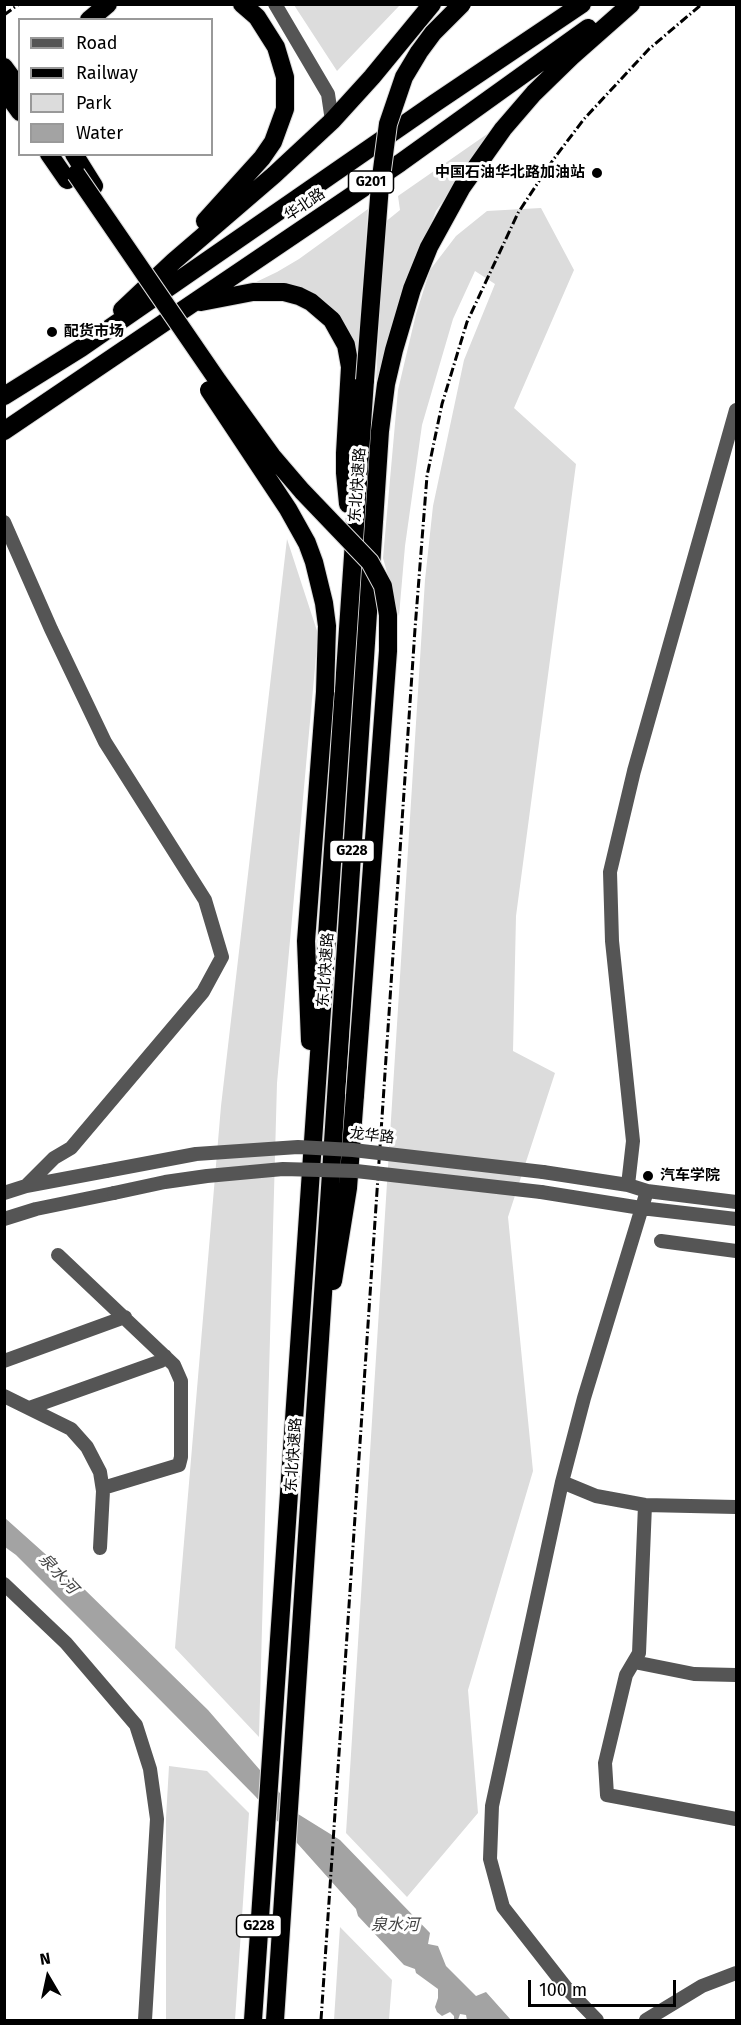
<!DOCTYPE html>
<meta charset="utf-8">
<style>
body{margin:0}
#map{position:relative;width:741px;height:2025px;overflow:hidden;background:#fff;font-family:"Fira Sans",sans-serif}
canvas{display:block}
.frame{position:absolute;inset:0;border:6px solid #000;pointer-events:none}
.legend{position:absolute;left:18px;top:18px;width:195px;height:138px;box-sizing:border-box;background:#fff;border:2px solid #999;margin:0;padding:8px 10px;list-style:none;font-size:18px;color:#000}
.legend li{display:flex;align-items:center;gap:12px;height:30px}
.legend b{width:30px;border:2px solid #999}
.north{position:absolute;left:18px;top:1947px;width:60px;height:60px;-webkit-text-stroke:4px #fff;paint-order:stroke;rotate:351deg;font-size:16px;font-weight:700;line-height:24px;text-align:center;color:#000}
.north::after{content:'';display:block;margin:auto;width:21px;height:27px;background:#000;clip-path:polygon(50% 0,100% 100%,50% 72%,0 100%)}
.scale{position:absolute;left:528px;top:1980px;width:148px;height:27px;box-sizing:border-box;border:3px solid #000;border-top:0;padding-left:8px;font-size:18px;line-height:21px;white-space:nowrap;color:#000;-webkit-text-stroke:4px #fff;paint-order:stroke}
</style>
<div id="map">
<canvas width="741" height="2025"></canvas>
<div class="frame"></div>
<ul class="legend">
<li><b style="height:8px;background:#555"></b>Road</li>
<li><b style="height:8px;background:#000"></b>Railway</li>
<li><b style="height:16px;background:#dcdcdc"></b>Park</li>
<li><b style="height:16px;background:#a3a3a3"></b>Water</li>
</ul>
<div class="north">N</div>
<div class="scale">100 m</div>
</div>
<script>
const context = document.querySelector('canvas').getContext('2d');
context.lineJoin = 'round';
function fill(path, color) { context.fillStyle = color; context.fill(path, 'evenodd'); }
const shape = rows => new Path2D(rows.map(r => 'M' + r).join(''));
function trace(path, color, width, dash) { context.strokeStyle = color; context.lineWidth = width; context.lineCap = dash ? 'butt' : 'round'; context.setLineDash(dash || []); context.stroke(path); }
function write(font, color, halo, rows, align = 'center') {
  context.font = font + ' "Fira Sans","Noto Sans SC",sans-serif'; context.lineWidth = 6; context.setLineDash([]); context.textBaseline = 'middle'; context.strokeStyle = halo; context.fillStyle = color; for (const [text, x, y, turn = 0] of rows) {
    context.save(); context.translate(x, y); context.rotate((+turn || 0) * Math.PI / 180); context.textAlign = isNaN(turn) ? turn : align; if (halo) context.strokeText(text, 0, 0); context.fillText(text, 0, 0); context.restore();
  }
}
const green = shape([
 [294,5,400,5,337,71],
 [493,130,436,211,397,312,376,382,384,223,400,210,398,196],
 [541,208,574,270,514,408,576,464,516,916,513,1051,555,1073,508,1217,533,1471,468,1690,478,1813,407,1897,346,1833,425,580,433,506,464,360,495,284,475,271,453,319,422,425,405,546,399,616,383,558,398,390,416,314,430,270,456,236,487,211],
 [368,209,357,364,336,313,252,284,277,272,299,259],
 [287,539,318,634,277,1083,259,1737,175,1648,221,1106],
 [169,1766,207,1771,249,1813,235,2020,166,2020,166,1818],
 [340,1927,392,1980,389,2020,334,2020]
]);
const water = shape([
 [5,1518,81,1586,208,1710,298,1814,340,1840,430,1933,428,1944,438,1946,446,1966,476,1996,486,1992,511,2020,467,2020,466,2015,460,2014,458,2020,454,2020,454,2016,450,2012,442,2016,437,2012,435,2007,438,1998,438,1989,416,1973,415,1969,404,1965,358,1916,356,1909,255,1796,84,1623,16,1555,5,1547]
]);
const minor = shape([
 [275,4,328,94,332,121],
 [4,522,51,629,105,742,205,900,222,957,203,992,71,1148,54,1158,26,1186],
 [543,1172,628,1185,647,1191,736,1202],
 [628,1185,633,1141,612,941,610,872,634,771,736,410],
 [541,1192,641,1208,736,1219],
 [4,1193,26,1186,106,1171],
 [4,1219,36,1209,114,1193],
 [661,1241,736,1251],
 [58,1255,174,1365,181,1381,181,1457,179,1465,103,1488],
 [4,1361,125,1317],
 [4,1396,71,1429,87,1447,100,1472,103,1491,100,1548],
 [29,1408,161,1361,165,1356],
 [562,1482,596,1496,645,1505,736,1507],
 [645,1505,639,1653,626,1675,605,1763,607,1795,736,1819],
 [4,1584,66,1643,136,1725,150,1769,157,1819,145,2020],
 [634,1662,694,1674,736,1675],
 [597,2020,568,1990,503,1907,490,1859,492,1806,562,1482,584,1398,647,1191],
 [646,2020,702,1986,736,1973]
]);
const highway = shape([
 [89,20,108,4],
 [4,67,20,89],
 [4,90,20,112],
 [49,154,67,180],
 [74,154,94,186],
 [205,221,262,158,273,142,285,109,285,77,276,47,257,17,242,4],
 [201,302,253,292,284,292,299,296,311,302,332,320,346,345,350,367,345,453,345,473,348,504],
 [122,310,174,261,274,175,332,121,372,77,432,4],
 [4,396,81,348,435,103,582,4],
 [4,431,400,163,588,28],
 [310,1041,306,941,325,692],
 [333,1281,348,1188,355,1095],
 [253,2020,365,380],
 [275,2020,380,431,386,384,394,350,412,289,429,247,462,187,503,129,534,93,571,57,631,4]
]);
const rail = shape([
 [4,15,19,4],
 [321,2020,415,629,427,476,442,404,467,322,518,213,553,160,584,119,649,49,702,4]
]);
const minorBridge = shape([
 [106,1171,196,1154,298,1147,353,1150,543,1172],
 [114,1193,165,1182,207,1176,283,1169,356,1171,541,1192]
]);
const highwayBridge = shape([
 [76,174,218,381,272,456,302,491,370,562,383,586,388,615,388,651,355,1095],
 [365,380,380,185,388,124,404,77,419,52,433,33,462,4],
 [209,390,288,509,307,543,314,562,324,603,327,626,325,692]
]);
const markers = [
 [597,173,6,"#000"],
 [52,332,6,"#000"],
 [648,1176,6,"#000"]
];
const shields = [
 [371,182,45],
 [352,851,45],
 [259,1926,45]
];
const shieldNames = [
 ["G201",371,182],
 ["G228",352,851],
 ["G228",259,1926]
];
const poiNames = [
 ["中国石油华北路加油站",585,173,"right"],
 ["配货市场",64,332],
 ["汽车学院",660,1176]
];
const streetNames = [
 ["华北路",305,205,-34],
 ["东北快速路",358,485,-86],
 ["东北快速路",326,970,-86],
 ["龙华路",372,1136,6],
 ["东北快速路",294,1455,-86]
];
const waterNames = [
 ["泉水河",58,1574,47],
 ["泉水河",395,1926]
];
fill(green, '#dcdcdc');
fill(water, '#a3a3a3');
trace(highway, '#dbdbdb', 20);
trace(minor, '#555', 14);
trace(highway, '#000', 18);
trace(rail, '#000', 3, [9, 3, 1.5, 3]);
trace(highwayBridge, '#dbdbdb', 20, []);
trace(minorBridge, '#555', 14);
trace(highwayBridge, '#000', 18);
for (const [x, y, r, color] of markers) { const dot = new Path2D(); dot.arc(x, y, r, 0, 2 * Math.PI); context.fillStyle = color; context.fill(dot); trace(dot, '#fff', 2); }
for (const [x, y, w] of shields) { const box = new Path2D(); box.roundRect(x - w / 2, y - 11, w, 22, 4.5); context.fillStyle = '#fff'; context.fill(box); trace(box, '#000', 1.5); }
write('bold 14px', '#000', null, shieldNames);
write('bold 15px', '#000', '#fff', poiNames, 'left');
write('15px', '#000', '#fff', streetNames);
write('italic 16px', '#444', '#fff', waterNames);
</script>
